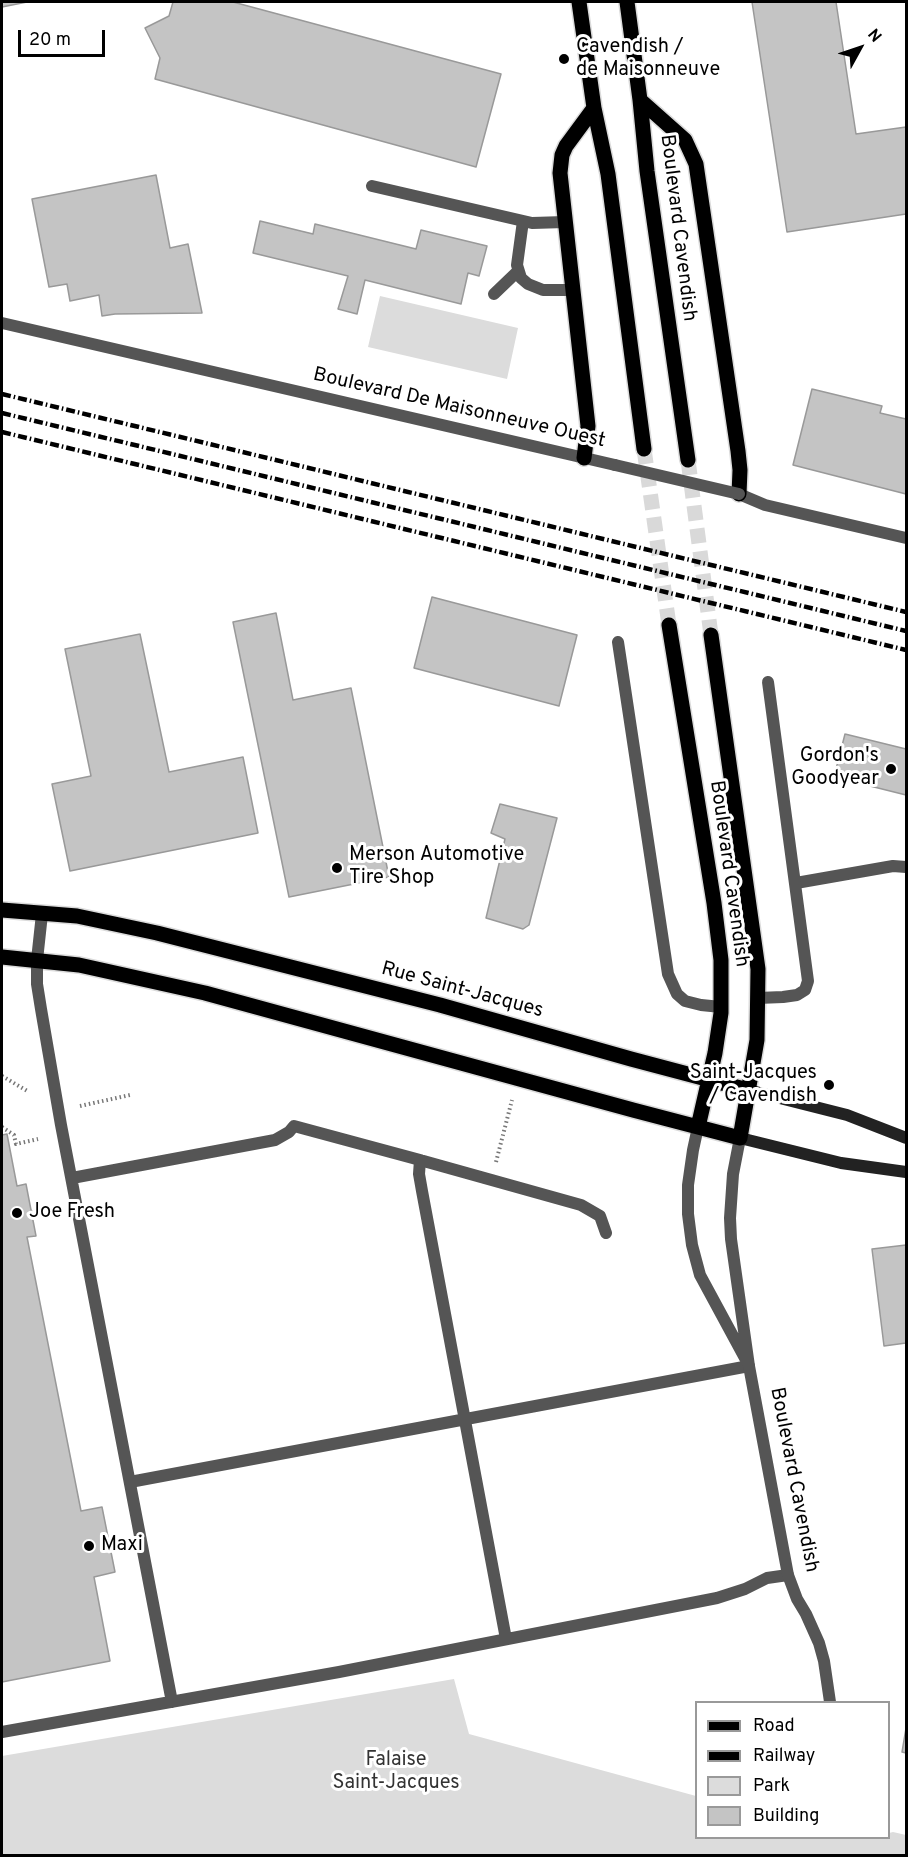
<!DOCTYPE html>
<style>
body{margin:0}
#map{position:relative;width:908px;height:1857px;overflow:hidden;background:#fff;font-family:Overpass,sans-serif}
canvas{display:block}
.frame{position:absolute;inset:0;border:3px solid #000;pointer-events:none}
.legend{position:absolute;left:695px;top:1701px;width:195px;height:138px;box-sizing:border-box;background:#fff;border:2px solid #999;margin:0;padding:8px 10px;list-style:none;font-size:18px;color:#000}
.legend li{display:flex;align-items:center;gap:12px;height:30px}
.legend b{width:30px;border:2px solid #999}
.north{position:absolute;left:830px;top:18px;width:60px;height:60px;-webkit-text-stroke:4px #fff;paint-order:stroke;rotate:50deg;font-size:16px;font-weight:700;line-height:24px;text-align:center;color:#000}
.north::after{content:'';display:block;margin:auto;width:21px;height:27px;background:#000;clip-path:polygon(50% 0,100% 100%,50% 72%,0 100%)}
.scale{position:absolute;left:18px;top:30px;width:87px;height:27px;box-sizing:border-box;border:3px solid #000;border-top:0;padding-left:8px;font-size:18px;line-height:21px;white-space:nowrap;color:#000;-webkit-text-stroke:4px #fff;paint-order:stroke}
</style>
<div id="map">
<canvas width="908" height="1857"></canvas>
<div class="frame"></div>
<ul class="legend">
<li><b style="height:8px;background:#000"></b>Road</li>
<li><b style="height:8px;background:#000"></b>Railway</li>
<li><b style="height:16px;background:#dcdcdc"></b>Park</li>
<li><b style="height:16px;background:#c4c4c4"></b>Building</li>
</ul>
<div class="north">N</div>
<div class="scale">20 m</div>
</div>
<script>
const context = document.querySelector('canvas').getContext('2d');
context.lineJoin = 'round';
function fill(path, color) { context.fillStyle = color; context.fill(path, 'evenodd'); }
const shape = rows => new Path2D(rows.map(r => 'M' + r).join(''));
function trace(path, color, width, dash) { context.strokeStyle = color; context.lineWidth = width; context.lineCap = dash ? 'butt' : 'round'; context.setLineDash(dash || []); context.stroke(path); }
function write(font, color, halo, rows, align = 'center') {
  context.font = font + ' Overpass,sans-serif'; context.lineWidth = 6; context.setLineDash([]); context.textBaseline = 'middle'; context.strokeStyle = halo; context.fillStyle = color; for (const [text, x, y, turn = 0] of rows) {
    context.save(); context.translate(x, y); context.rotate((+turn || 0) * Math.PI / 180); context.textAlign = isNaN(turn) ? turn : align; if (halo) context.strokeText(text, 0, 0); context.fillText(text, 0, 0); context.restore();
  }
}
const green = shape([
 [380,296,518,328,507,379,368,347],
 [454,1679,469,1734,696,1796,696,1838,888,1838,889,1833,893,1832,906,1835,906,1855,2,1855,2,1756]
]);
const building = shape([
 [2,2,27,2,2,7,2,2],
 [173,2,233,2,501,74,476,167,155,79,160,58,145,28,169,16,173,2],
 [752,2,836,2,856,134,906,127,906,214,787,232,752,2],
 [156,175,170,248,188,244,202,313,115,314,102,316,99,295,70,301,67,284,49,287,32,199,156,175],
 [260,221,313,234,315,224,416,249,421,230,487,246,479,276,468,273,461,304,365,280,357,314,338,309,348,276,253,253,260,221],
 [812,389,882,406,880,413,906,419,906,494,793,465,812,389],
 [432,597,577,635,559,706,414,668,432,597],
 [276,613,293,700,351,688,389,877,289,897,233,622,276,613],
 [140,634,169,772,243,757,258,833,70,871,52,784,91,776,65,649,140,634],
 [845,734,906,749,906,795,834,777,845,734],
 [500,804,557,818,529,925,523,929,486,918,505,839,491,833,500,804],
 [7,1134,17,1186,26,1184,36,1236,27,1237,81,1511,102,1507,115,1572,94,1577,110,1661,2,1682,2,1135,7,1134],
 [906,1245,906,1343,884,1346,872,1249,906,1245],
 [906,1728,906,1753,902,1752,906,1728]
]);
const primaryTunnel = shape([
 [644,449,669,625],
 [688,460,711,635]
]);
const path = shape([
 [2,1076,29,1092],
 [80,1106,130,1095],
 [2,1127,14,1135,16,1144,38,1139],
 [496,1162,512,1100],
 [31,1212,51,1208],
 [109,1541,114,1540]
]);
const service = shape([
 [372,186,532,223,565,222],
 [523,221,517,265,521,278,528,284,543,290,572,290],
 [494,294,518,271],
 [618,642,668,974,677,994,685,1001,701,1005,721,1007],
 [796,883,893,866,906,867],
 [42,914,37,960,37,984,41,1009,61,1125,172,1702],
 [420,1160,419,1174,422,1191,506,1639],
 [72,1178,275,1140,289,1132,294,1126,420,1160,581,1205,600,1216,606,1233],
 [130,1482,749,1366],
 [2,1732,339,1672,717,1598,745,1589,767,1578,788,1575]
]);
const minor = shape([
 [758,998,783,997,797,995,805,990,808,981,768,682],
 [698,1127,693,1150,688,1185,688,1214,692,1245,700,1275,746,1360],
 [740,1138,733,1174,730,1218,731,1239,749,1366,788,1575,797,1599,806,1614,819,1643,824,1661,830,1702]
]);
const tertiary = shape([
 [2,323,615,465],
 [739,494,765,505,906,538]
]);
const secondary = shape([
 [748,1090,847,1115,906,1138],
 [740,1138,841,1163,906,1172]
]);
const primary = shape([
 [579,2,594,108,608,174,644,449],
 [627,2,640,100,647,171,688,460],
 [640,100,685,140,696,164,738,451,740,470,739,494],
 [584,458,588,426,560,173,562,155,566,146,594,108],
 [669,625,714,903,721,960,721,1013,715,1053,698,1127],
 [2,910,77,916,157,933,440,1005,631,1059,748,1090],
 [2,957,79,965,205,993,633,1110,740,1138,757,1040,758,969,711,635]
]);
const rail = shape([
 [2,394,906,612],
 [2,413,906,631],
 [2,432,906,650]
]);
const tertiaryBridge = shape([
 [615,465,739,494]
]);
const markers = [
 [564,59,6,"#000"],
 [891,769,6,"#000"],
 [337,868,6,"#000"],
 [829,1085,6,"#000"],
 [17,1213,6,"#000"],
 [89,1546,6,"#000"]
];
const poiNames = [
 ["Cavendish /",576,48],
 ["de Maisonneuve",576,71],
 ["Gordon's",879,757,"right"],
 ["Goodyear",879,780,"right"],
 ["Merson Automotive",349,856],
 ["Tire Shop",349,879],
 ["Saint-Jacques",817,1074,"right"],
 ["/ Cavendish",817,1097,"right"],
 ["Joe Fresh",29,1213],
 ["Maxi",101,1546]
];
const streetNames = [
 ["Boulevard Cavendish",677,228,83],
 ["Boulevard De Maisonneuve Ouest",459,409,13],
 ["Boulevard Cavendish",728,874,82],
 ["Rue Saint-Jacques",462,991,15],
 ["Boulevard Cavendish",793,1480,79]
];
const parkNames = [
 ["Falaise",396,1761],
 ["Saint-Jacques",396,1784]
];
fill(green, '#dcdcdc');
fill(building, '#c4c4c4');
trace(building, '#999', 1.5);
trace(primaryTunnel, '#d9d9d9', 15, [15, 8]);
trace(primary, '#dbdbdb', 18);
trace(path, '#777', 4, [1.5, 3]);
trace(service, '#555', 12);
trace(minor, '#555', 12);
trace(tertiary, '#555', 12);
trace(secondary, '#222', 12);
trace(primary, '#000', 15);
trace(rail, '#000', 4.5, [9, 3, 1.5, 3]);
trace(tertiaryBridge, '#555', 12);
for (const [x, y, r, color] of markers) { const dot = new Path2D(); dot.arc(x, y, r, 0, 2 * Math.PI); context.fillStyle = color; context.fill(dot); trace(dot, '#fff', 2); }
write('20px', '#000', '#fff', poiNames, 'left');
write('20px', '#000', '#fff', streetNames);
write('20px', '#333', '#fff', parkNames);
</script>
